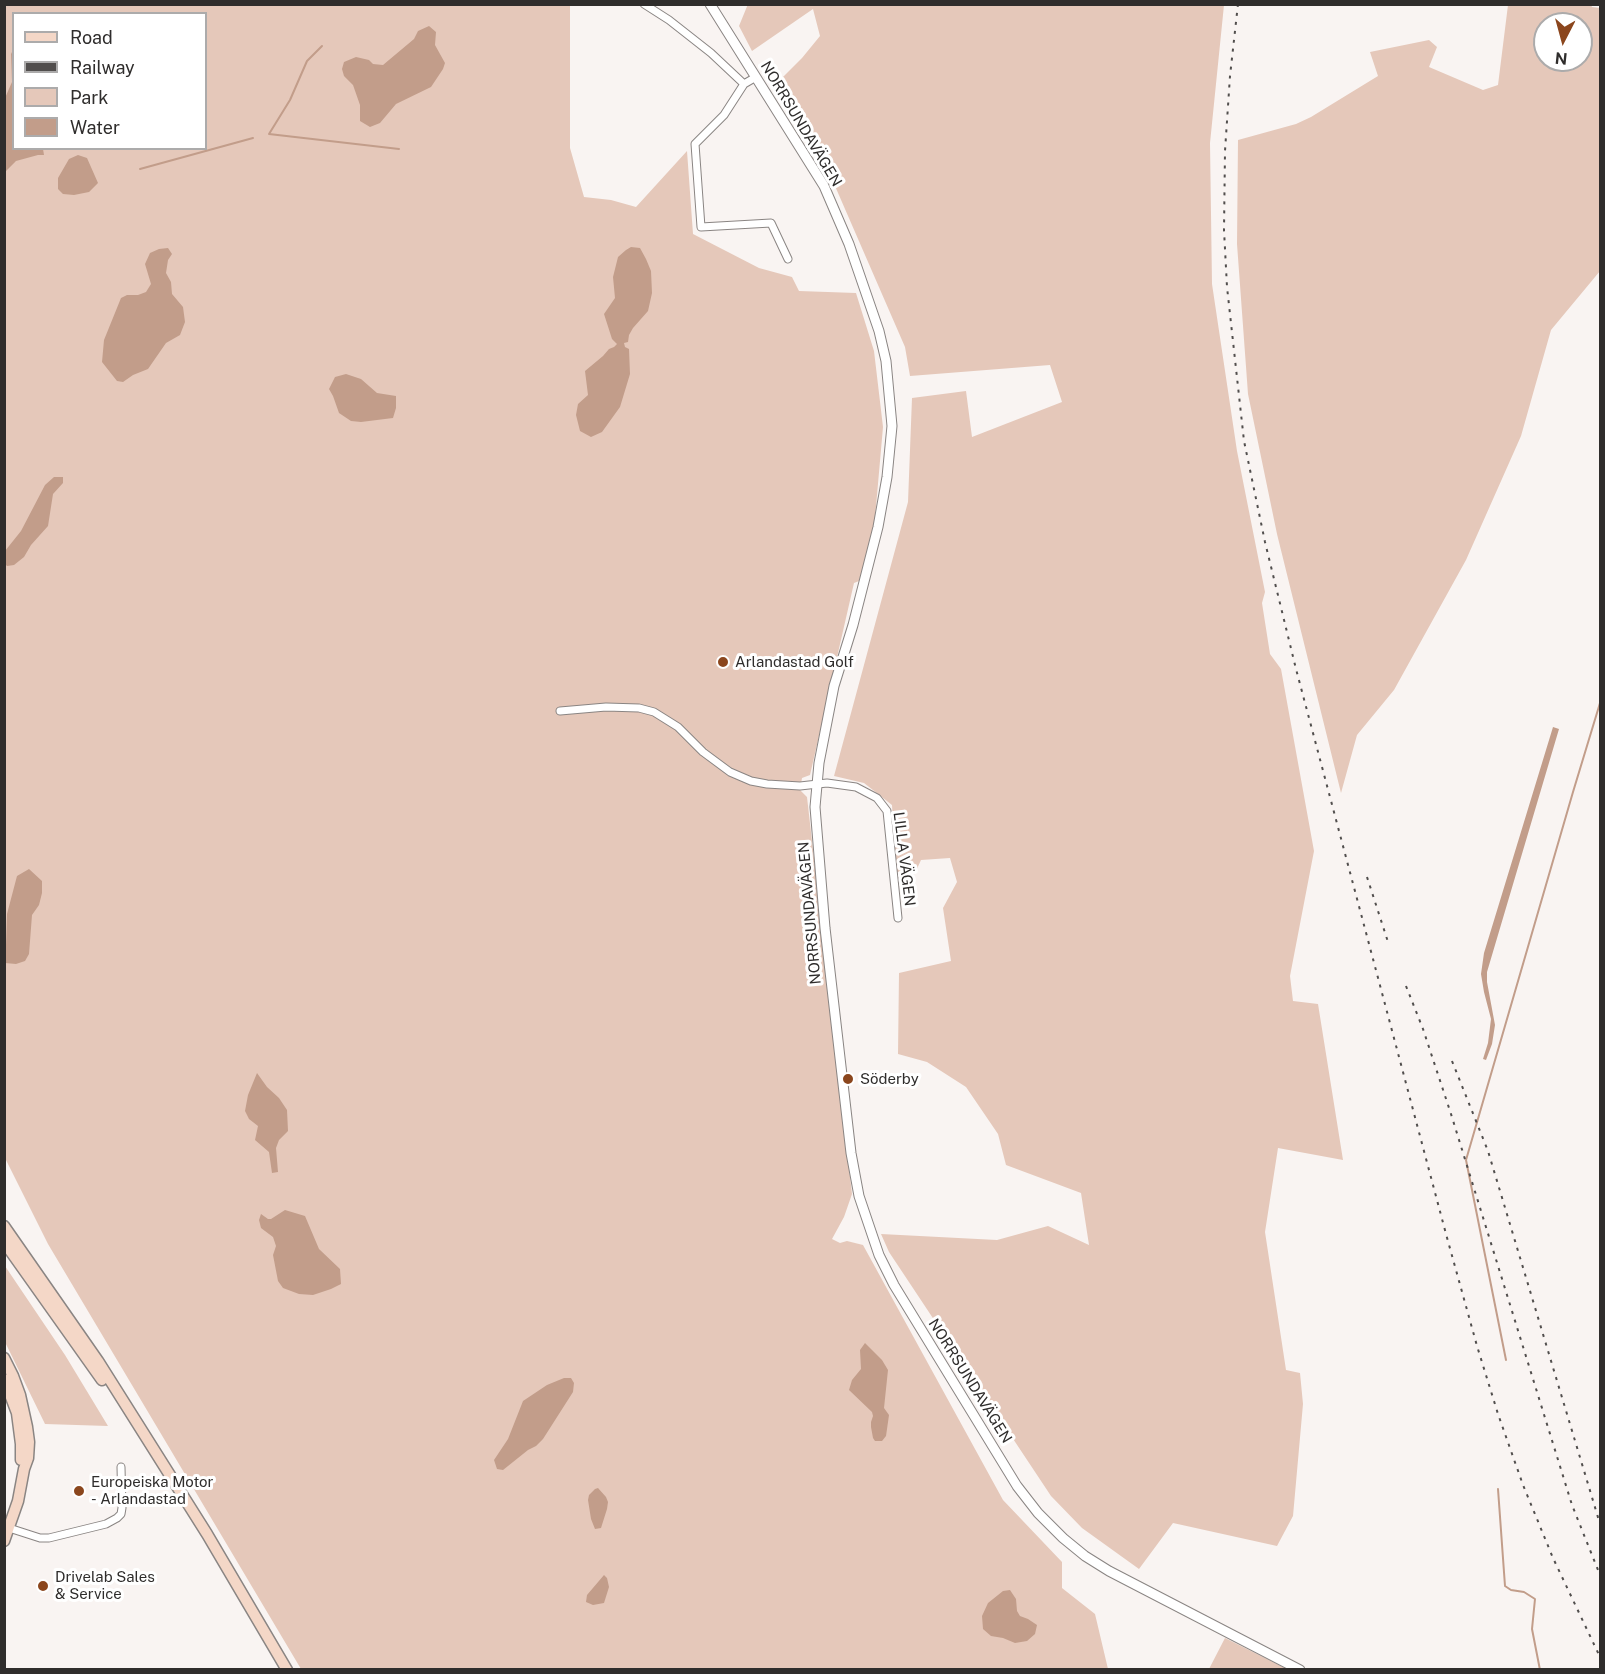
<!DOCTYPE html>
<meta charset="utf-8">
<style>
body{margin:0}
#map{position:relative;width:1605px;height:1674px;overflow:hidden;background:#f9f4f2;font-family:"Public Sans",sans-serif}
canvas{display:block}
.frame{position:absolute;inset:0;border:6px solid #2f2d2c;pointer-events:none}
.legend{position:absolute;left:12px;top:12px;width:195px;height:138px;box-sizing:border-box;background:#fff;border:2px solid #acabab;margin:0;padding:8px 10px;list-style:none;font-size:18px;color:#2f2d2c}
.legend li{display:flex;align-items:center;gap:12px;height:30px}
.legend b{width:30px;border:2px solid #acabab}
.north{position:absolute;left:1533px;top:12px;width:60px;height:60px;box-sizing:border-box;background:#fff;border:2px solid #acabab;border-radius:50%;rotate:186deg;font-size:16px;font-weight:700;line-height:24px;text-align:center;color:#2f2d2c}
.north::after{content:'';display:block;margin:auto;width:21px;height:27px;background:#8b461d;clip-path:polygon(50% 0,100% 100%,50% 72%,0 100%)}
</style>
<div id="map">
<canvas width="1605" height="1674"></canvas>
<div class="frame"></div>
<ul class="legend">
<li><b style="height:8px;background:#f4d7c7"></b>Road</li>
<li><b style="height:8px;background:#514e4d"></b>Railway</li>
<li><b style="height:16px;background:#e5c8ba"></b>Park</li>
<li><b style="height:16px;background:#c29d8a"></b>Water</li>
</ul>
<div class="north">N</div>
</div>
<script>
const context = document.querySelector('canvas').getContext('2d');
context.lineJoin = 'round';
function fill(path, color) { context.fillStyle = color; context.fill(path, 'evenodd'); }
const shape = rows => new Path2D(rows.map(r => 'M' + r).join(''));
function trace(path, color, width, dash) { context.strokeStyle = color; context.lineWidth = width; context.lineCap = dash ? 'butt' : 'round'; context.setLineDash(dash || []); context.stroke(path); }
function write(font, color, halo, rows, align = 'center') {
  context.font = font + ' "Public Sans",sans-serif'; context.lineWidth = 6; context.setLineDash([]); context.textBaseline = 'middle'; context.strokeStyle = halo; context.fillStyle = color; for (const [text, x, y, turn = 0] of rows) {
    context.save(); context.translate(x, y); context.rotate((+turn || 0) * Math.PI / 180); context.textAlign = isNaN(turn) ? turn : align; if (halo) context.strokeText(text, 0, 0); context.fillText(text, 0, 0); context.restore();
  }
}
const green = shape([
 [748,4,1224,5,1210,143,1212,284,1237,451,1265,592,1262,603,1270,654,1281,669,1314,851,1290,976,1293,1001,1318,1004,1343,1160,1278,1148,1265,1232,1286,1370,1300,1373,1303,1404,1293,1516,1277,1546,1173,1523,1139,1569,1082,1528,1051,1496,889,1252,881,1234,997,1240,1048,1226,1089,1245,1081,1193,1006,1165,998,1134,966,1087,927,1062,898,1054,899,973,951,961,943,908,957,882,950,858,921,860,916,871,896,872,892,805,864,783,834,776,908,502,912,398,966,391,972,437,1062,402,1050,365,910,376,905,347,835,186,774,86,802,58,820,36,813,9,752,51,739,26],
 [5,5,570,5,570,148,584,197,611,200,636,207,687,151,693,234,759,268,792,277,799,291,856,293,874,351,883,427,874,529,859,581,854,583,810,775,802,778,800,790,807,797,852,1194,844,1217,832,1239,840,1243,847,1241,863,1245,1003,1500,1062,1562,1062,1588,1095,1614,1108,1669,301,1669,48,1244,5,1158],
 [14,14,206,14,206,148,14,148],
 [1591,5,1592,7,1600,8,1600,271,1551,330,1521,436,1466,560,1394,690,1357,735,1341,793,1277,534,1248,394,1237,244,1238,140,1296,124,1311,117,1378,76,1370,52,1429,40,1437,47,1429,67,1483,90,1498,85,1508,5],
 [1545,24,1581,24,1581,60,1545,60],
 [5,1266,65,1355,108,1426,45,1424,5,1342],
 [1225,1638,1287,1669,1209,1669]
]);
const water = shape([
 [429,26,436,32,435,45,445,63,443,69,431,87,396,104,380,123,370,127,360,121,360,105,353,85,344,76,342,69,344,62,356,57,369,60,373,64,383,65,414,39,418,31],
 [13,50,14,148,43,149,44,155,38,155,16,161,5,172,5,98,12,82,11,54],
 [78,155,87,158,98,183,89,192,74,195,63,194,58,189,58,178,69,159],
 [631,247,640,248,646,259,651,271,652,293,648,311,633,328,629,335,628,342,624,343,625,347,629,349,630,374,620,407,602,432,591,437,580,431,576,415,578,404,588,395,585,371,603,356,609,349,614,347,617,344,612,339,604,314,615,298,613,277,618,257,626,250],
 [168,248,172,254,168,260,166,273,171,282,172,294,183,307,185,322,180,335,166,343,148,369,133,375,123,382,117,381,102,362,104,340,121,298,127,295,138,295,146,292,151,284,145,264,150,253,159,249],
 [346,374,361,379,377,393,396,396,396,408,393,418,361,422,351,421,339,413,333,396,329,389,335,377],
 [54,477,63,477,63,483,53,494,48,526,31,545,24,557,14,565,7,566,5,564,5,551,21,531,45,485],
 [1553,727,1559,729,1487,972,1487,982,1495,1025,1492,1044,1486,1060,1483,1059,1488,1043,1491,1019,1484,992,1481,974,1484,953],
 [29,869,42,881,42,893,39,905,32,915,29,954,25,961,16,964,5,963,4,950,6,945,7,914,17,876],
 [257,1073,267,1087,279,1098,287,1110,288,1131,279,1140,276,1148,278,1172,272,1173,269,1152,255,1140,258,1126,249,1119,245,1111,248,1095],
 [285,1210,305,1216,319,1249,340,1269,341,1284,331,1289,313,1295,299,1294,283,1288,278,1281,273,1255,276,1246,273,1237,261,1228,259,1220,261,1214,268,1219,271,1219],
 [865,1343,882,1360,888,1370,884,1408,889,1415,886,1436,882,1441,875,1441,873,1438,871,1427,871,1422,873,1416,872,1412,849,1390,852,1380,861,1369,860,1350],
 [564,1378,571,1378,574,1383,573,1392,543,1439,536,1446,528,1450,503,1470,497,1469,494,1460,508,1439,523,1401,547,1385],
 [598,1488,606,1497,608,1502,607,1509,601,1528,595,1529,591,1519,588,1500,589,1495,595,1489],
 [604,1575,607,1578,609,1587,604,1603,593,1605,586,1602,587,1595],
 [1010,1590,1016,1599,1017,1611,1020,1616,1028,1619,1037,1625,1035,1634,1027,1641,1015,1643,1003,1638,991,1636,983,1629,982,1616,988,1603,1003,1591]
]);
const stream = shape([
 [322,46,307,61,290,100,269,134,399,149],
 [140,169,253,138],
 [1506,1360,1466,1160,1573,792,1600,703],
 [1498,1489,1505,1586,1511,1590,1524,1592,1535,1599,1532,1629,1540,1670]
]);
const minor = shape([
 [644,4,669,20,711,53,744,84,756,77],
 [744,84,724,115,695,144,701,227,771,223,788,259],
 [560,711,606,707,639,708,654,712,678,727,703,752,730,772,751,781,767,784,800,786,827,783,856,787,877,798,887,811,898,918],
 [9,1528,40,1538,49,1538,106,1524,117,1518,121,1514,122,1508,121,1467]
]);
const tertiary = shape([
 [710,4,824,186,849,244,879,331,886,361,892,426,887,477,878,527,853,625,834,686,819,763,815,807,825,928,851,1153,859,1196,879,1255,894,1285,1017,1486,1038,1513,1063,1538,1085,1556,1109,1571,1300,1670]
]);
const secondary = shape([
 [4,1226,98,1361,207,1534,287,1670],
 [4,1242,102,1380],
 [4,1358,13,1376,20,1395,27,1427,29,1442,28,1458,24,1469,18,1501,4,1541],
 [4,1379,17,1413,21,1444,21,1460]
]);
const rail = shape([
 [1238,4,1230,76,1225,151,1224,230,1227,287,1244,441,1265,542,1296,669,1446,1234,1477,1346,1498,1414,1523,1485,1553,1558,1600,1657],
 [1367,877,1388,942],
 [1406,986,1423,1029,1451,1114,1572,1505,1600,1575],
 [1452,1061,1488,1151,1600,1524]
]);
const markers = [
 [723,662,6,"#8b461d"],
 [848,1079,6,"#8b461d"],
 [79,1491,6,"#8b461d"],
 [43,1586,6,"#8b461d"]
];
const streetNames = [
 ["NORRSUNDAVÄGEN",801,124,59],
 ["LILLA VÄGEN",904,859,83],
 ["NORRSUNDAVÄGEN",810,913,-95],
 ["NORRSUNDAVÄGEN",970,1381,58]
];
const poiNames = [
 ["Arlandastad Golf",735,662],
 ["Söderby",860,1079],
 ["Europeiska Motor",91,1482],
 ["- Arlandastad",91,1499],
 ["Drivelab Sales",55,1577],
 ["& Service",55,1594]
];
fill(green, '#e5c8ba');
fill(water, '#c29d8a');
trace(stream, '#c29d8a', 2);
trace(minor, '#8a8583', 9);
trace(tertiary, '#8a8583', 11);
trace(secondary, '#8a8583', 13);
trace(minor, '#fff', 7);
trace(tertiary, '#fff', 9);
trace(secondary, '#f4d7c7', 10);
trace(rail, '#514e4d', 2, [3, 6]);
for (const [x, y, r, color] of markers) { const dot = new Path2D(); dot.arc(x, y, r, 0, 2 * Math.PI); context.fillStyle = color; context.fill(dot); trace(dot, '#fff', 2); }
write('15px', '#2f2d2c', '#fff', streetNames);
write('15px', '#2f2d2c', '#fff', poiNames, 'left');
</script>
